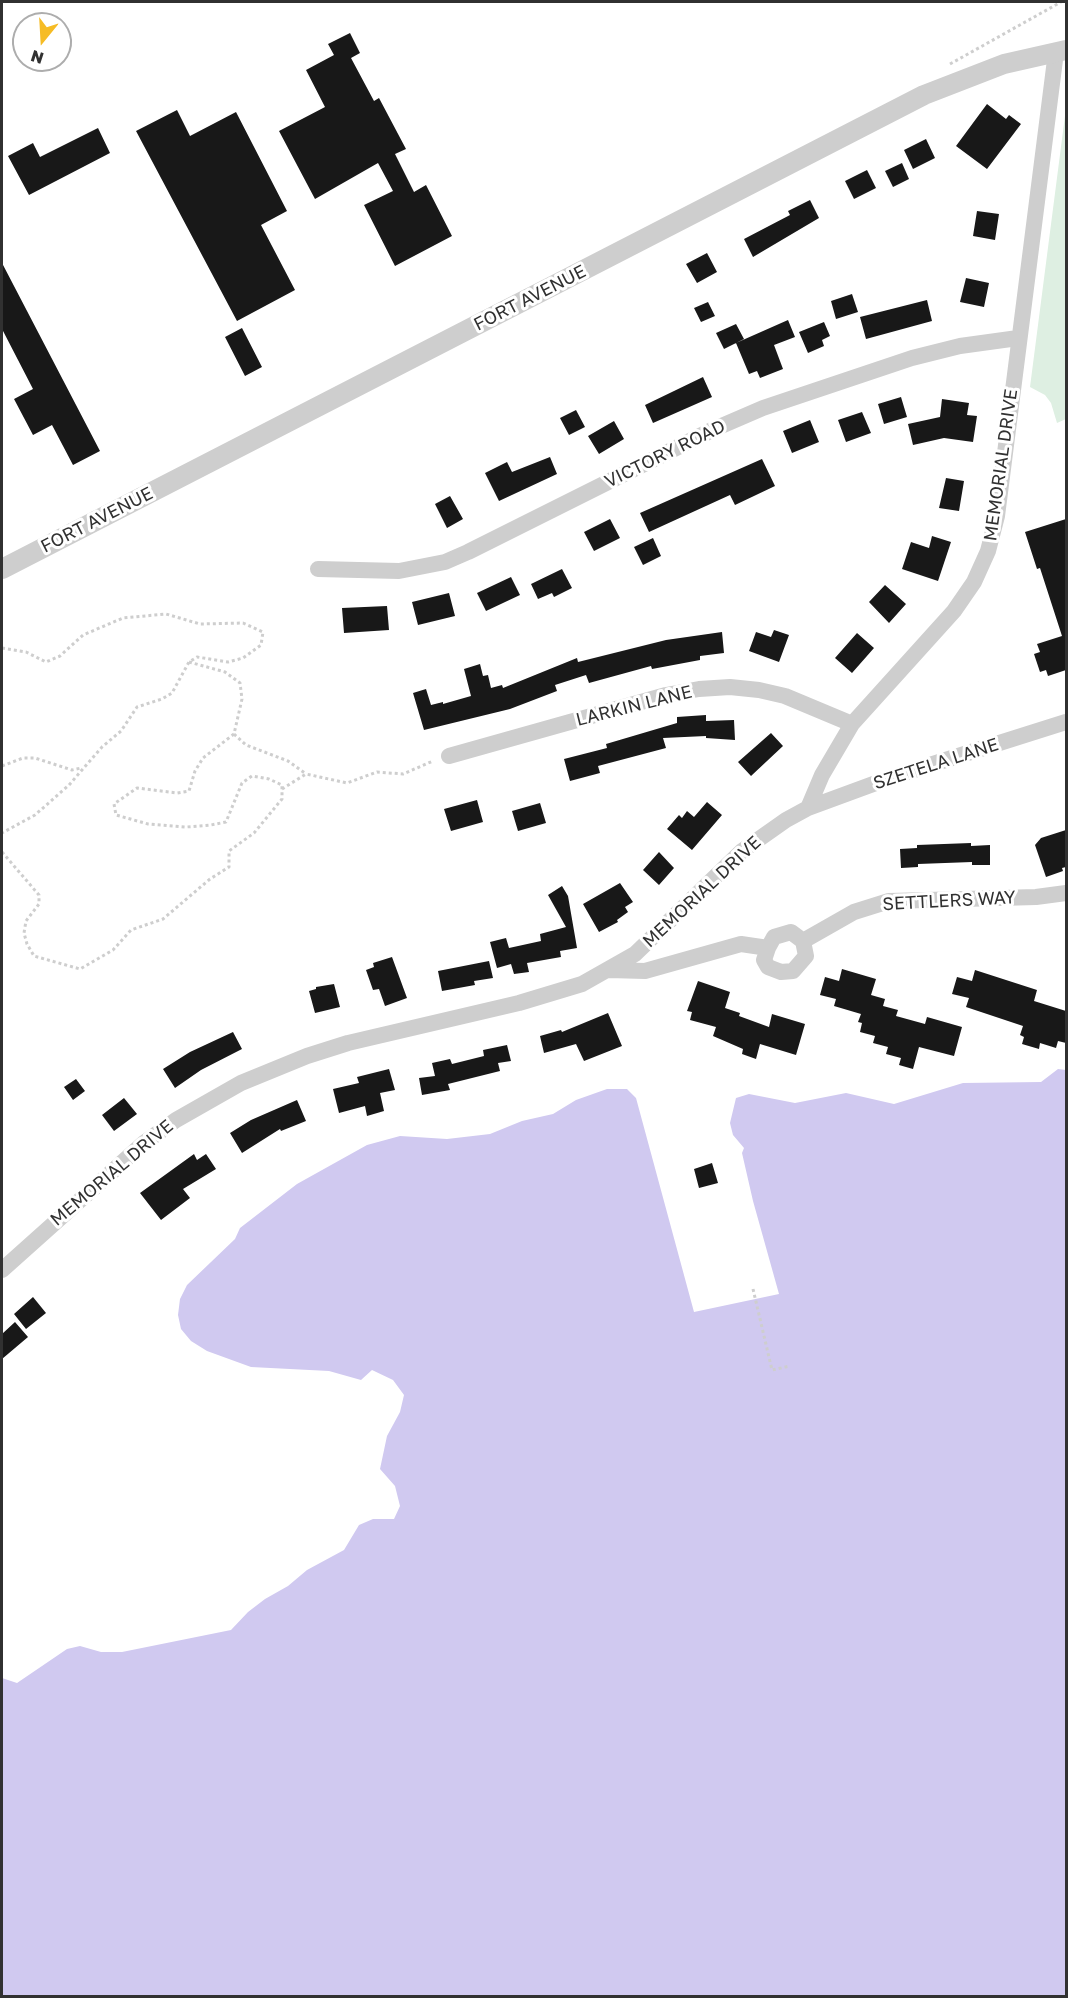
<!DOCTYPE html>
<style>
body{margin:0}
#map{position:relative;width:1068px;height:1998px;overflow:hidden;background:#fff;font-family:"Golos Text",sans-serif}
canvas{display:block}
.frame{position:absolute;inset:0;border:3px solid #313131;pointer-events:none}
.north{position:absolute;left:12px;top:12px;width:60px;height:60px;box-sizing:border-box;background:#fff;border:2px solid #adadad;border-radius:50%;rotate:198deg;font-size:16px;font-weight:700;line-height:24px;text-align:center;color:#313131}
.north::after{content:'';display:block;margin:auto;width:21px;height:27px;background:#f6bc25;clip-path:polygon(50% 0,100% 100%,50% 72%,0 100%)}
</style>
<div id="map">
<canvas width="1068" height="1998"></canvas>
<div class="frame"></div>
<div class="north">N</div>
</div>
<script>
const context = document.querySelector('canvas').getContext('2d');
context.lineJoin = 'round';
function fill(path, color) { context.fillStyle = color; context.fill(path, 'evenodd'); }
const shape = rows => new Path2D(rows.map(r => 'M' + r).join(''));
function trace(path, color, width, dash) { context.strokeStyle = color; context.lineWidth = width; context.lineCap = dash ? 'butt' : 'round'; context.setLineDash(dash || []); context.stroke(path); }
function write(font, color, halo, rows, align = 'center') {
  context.font = font + ' "Golos Text",sans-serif'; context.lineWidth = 6; context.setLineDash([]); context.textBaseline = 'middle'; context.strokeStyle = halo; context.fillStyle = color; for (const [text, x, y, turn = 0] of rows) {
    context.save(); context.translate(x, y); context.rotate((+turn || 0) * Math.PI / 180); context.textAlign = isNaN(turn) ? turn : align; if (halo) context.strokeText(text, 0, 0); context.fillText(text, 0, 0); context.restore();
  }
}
const green = shape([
 [1066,108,1066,419,1057,423,1051,403,1045,395,1030,387]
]);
const water = shape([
 [1058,1069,1066,1070,1066,1996,2,1996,2,1678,17,1683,67,1649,80,1646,101,1652,122,1652,231,1630,248,1612,265,1599,288,1586,307,1570,344,1550,359,1525,373,1519,394,1519,400,1506,395,1486,380,1469,387,1436,400,1412,404,1395,393,1380,372,1370,361,1380,329,1371,251,1367,207,1351,191,1341,181,1329,178,1315,180,1299,187,1285,235,1239,240,1228,297,1184,367,1145,400,1136,447,1139,490,1134,522,1121,553,1114,576,1100,607,1089,627,1089,636,1098,694,1312,779,1294,753,1201,742,1153,744,1148,733,1135,730,1123,736,1098,749,1094,795,1103,846,1093,894,1104,963,1083,1041,1082]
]);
const building = shape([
 [350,33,360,53,351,58,374,101,379,98,406,149,395,154,414,192,426,185,452,236,395,266,364,205,393,191,378,163,315,199,279,131,325,107,306,70,334,55,328,44],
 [987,104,1006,119,1009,115,1021,124,987,169,956,146],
 [177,110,190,136,236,112,287,211,261,225,295,290,237,321,136,131],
 [98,128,110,153,29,195,8,156,33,143,40,157],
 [926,139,935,158,913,169,904,150],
 [902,163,909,179,893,187,885,171],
 [867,170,876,188,854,199,845,181],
 [810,200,819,218,753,257,744,239,790,215,788,211],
 [977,211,999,214,995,240,973,236],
 [707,253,717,272,697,283,686,264],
 [2,263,100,451,73,465,52,425,33,435,14,399,33,389,2,329],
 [966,278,989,283,984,307,960,302],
 [852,294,858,312,836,319,831,301],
 [927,300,932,321,866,339,860,317],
 [708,302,715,316,701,322,694,308],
 [788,320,795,337,774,345,783,369,760,378,757,371,749,374,736,343],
 [824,322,830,336,822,340,824,346,808,353,799,332],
 [736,324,744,339,724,349,716,333],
 [242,328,262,367,245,376,225,337],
 [703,377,712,397,653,423,645,405],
 [901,397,907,417,884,424,878,404],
 [942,399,969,403,967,415,977,416,973,442,944,438,913,445,908,424,940,417],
 [576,410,585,427,569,435,560,418],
 [862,412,871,433,846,442,838,420],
 [810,420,819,442,792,453,783,431],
 [614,421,624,439,599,454,588,436],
 [550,457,557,474,499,501,485,473,507,462,512,472],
 [762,459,775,486,735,505,730,495,649,532,640,513],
 [946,478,964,481,959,511,939,508],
 [450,496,463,519,447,528,435,504],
 [610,519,620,538,594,551,584,532],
 [1066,519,1066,670,1048,676,1046,670,1040,672,1034,654,1040,652,1037,644,1062,636,1040,568,1037,569,1025,532],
 [932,536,951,542,938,581,902,569,911,542,929,548],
 [653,538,661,556,643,565,634,547],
 [562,569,572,588,554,597,552,593,538,599,531,584],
 [511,577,520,595,486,611,477,593],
 [885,585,906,604,889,623,869,602],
 [449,593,455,616,418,625,412,602],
 [387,606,389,630,344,633,342,608],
 [774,630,789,635,779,662,749,651,756,632,771,637],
 [722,632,724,653,700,656,700,660,652,669,651,666,589,683,586,675,555,685,557,691,510,709,424,730,413,693,426,689,431,705,443,702,443,704,471,696,464,669,480,664,483,676,488,675,491,688,502,685,503,688,577,658,578,662,666,640],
 [857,633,874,648,852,673,835,658],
 [706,715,706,721,734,720,735,740,706,738,706,736,663,738,666,748,598,766,600,773,570,781,564,759,607,748,606,744,677,723,677,717],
 [771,733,783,746,751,776,738,762],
 [477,800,483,822,451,831,444,809],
 [707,802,722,815,692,850,667,829,679,815,682,818,687,811,694,817],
 [540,803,546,823,518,831,512,811],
 [1066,830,1066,867,1062,868,1063,871,1046,877,1035,845,1041,838],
 [971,843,971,846,990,845,990,865,972,865,972,862,918,864,918,867,901,868,900,849,917,848,917,845],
 [659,852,674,868,659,885,643,870],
 [620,883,633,902,625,907,628,912,617,920,618,922,599,932,583,904],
 [562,886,568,896,577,948,560,951,561,957,527,963,529,972,514,974,511,964,497,968,490,942,506,938,509,948,541,941,540,934,566,927,548,895],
 [392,957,407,998,385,1006,379,989,373,990,366,970,374,967,373,963],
 [489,961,493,978,474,981,475,985,442,991,438,971],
 [842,969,876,979,871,995,885,999,883,1006,898,1010,896,1016,925,1024,927,1017,962,1027,954,1056,919,1047,913,1069,899,1065,901,1058,886,1054,888,1047,873,1043,875,1036,860,1032,862,1023,858,1022,861,1014,834,1006,836,999,820,995,825,977,839,981],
 [975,970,1037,990,1034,1001,1066,1011,1066,1043,1058,1041,1056,1048,1040,1043,1039,1049,1022,1044,1024,1037,1020,1035,1023,1026,966,1007,969,998,952,994,957,977,972,981],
 [698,981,730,992,725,1008,740,1013,739,1016,769,1027,772,1014,805,1024,796,1055,760,1044,756,1059,742,1054,743,1049,713,1036,716,1027,690,1020,692,1012,687,1011],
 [334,984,340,1007,315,1013,309,991,316,989,316,987],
 [608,1013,622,1046,584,1061,576,1044,544,1053,540,1036,561,1030,562,1032],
 [233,1032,242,1049,201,1070,175,1088,163,1069,190,1052],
 [507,1045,511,1061,498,1063,500,1071,448,1084,450,1090,422,1095,419,1078,435,1076,432,1063,450,1059,452,1064,484,1056,483,1050],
 [389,1069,395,1090,380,1093,384,1111,367,1116,365,1106,339,1113,333,1089,359,1083,357,1077],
 [76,1079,85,1091,73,1100,64,1087],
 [124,1098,137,1114,114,1131,102,1115],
 [297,1100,306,1121,281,1131,280,1129,242,1153,230,1133,251,1120],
 [194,1154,197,1160,206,1154,216,1169,183,1189,190,1198,161,1220,140,1193],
 [712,1163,718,1183,699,1188,694,1169],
 [33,1297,46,1313,26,1329,14,1314],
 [15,1322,28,1337,2,1359,2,1334]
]);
const path = shape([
 [950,64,1061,2],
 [2,648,26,652,46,662,60,656,83,635,123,618,166,614,200,624,243,623,263,632,261,645,243,658,228,662,197,657,189,662,172,693,162,699,137,707,121,731,102,747,69,785,35,815,2,833],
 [234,734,246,745,288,761,306,774],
 [2,766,23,758,35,758,72,770,81,768],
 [282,789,306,774,347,783,377,772,403,774,433,761],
 [2,852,39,895,39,904,26,921,24,933,27,944,34,956,80,969,113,950,131,930,163,919,210,879,229,867,229,851,254,833,282,799,282,785,269,779,252,776,242,783,226,822,211,825,186,827,148,824,116,815,114,804,137,788,177,793,189,791,195,771,203,758,234,734,242,699,240,683,225,672,189,662],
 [753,1289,772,1370,790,1366]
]);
const minor = shape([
 [318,569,399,571,445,562,468,552,712,430,763,408,912,358,960,346,1018,338],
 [449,756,666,695,699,689,730,687,759,690,785,696,852,724],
 [808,808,822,775,852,724,954,611,974,582,988,551,997,516,1056,52],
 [803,941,854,912,889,901,1036,897,1066,893],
 [609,970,645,971,741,944,768,948,764,960,768,967,781,972,793,971,806,956,803,941,791,932,774,937,768,948],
 [2,1270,144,1143,176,1120,241,1083,307,1056,348,1043,519,1003,582,984,635,954,742,851,786,820,808,808,895,776,1066,722]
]);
const tertiary = shape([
 [2,569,924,95,1004,64,1066,50]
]);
const streetNames = [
 ["FORT AVENUE",530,298,-27],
 ["VICTORY ROAD",665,454,-26],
 ["MEMORIAL DRIVE",1001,465,-82],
 ["FORT AVENUE",97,520,-27],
 ["LARKIN LANE",634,706,-14],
 ["SZETELA LANE",936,764,-18],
 ["MEMORIAL DRIVE",702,892,-43],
 ["SETTLERS WAY",949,901,-3],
 ["MEMORIAL DRIVE",112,1173,-40]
];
fill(green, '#deefe2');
fill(water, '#d0c9f0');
fill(building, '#181818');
trace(path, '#cecece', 3, [3, 3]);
trace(minor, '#cecece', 16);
trace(tertiary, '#cecece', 20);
write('18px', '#313131', '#fff', streetNames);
</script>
